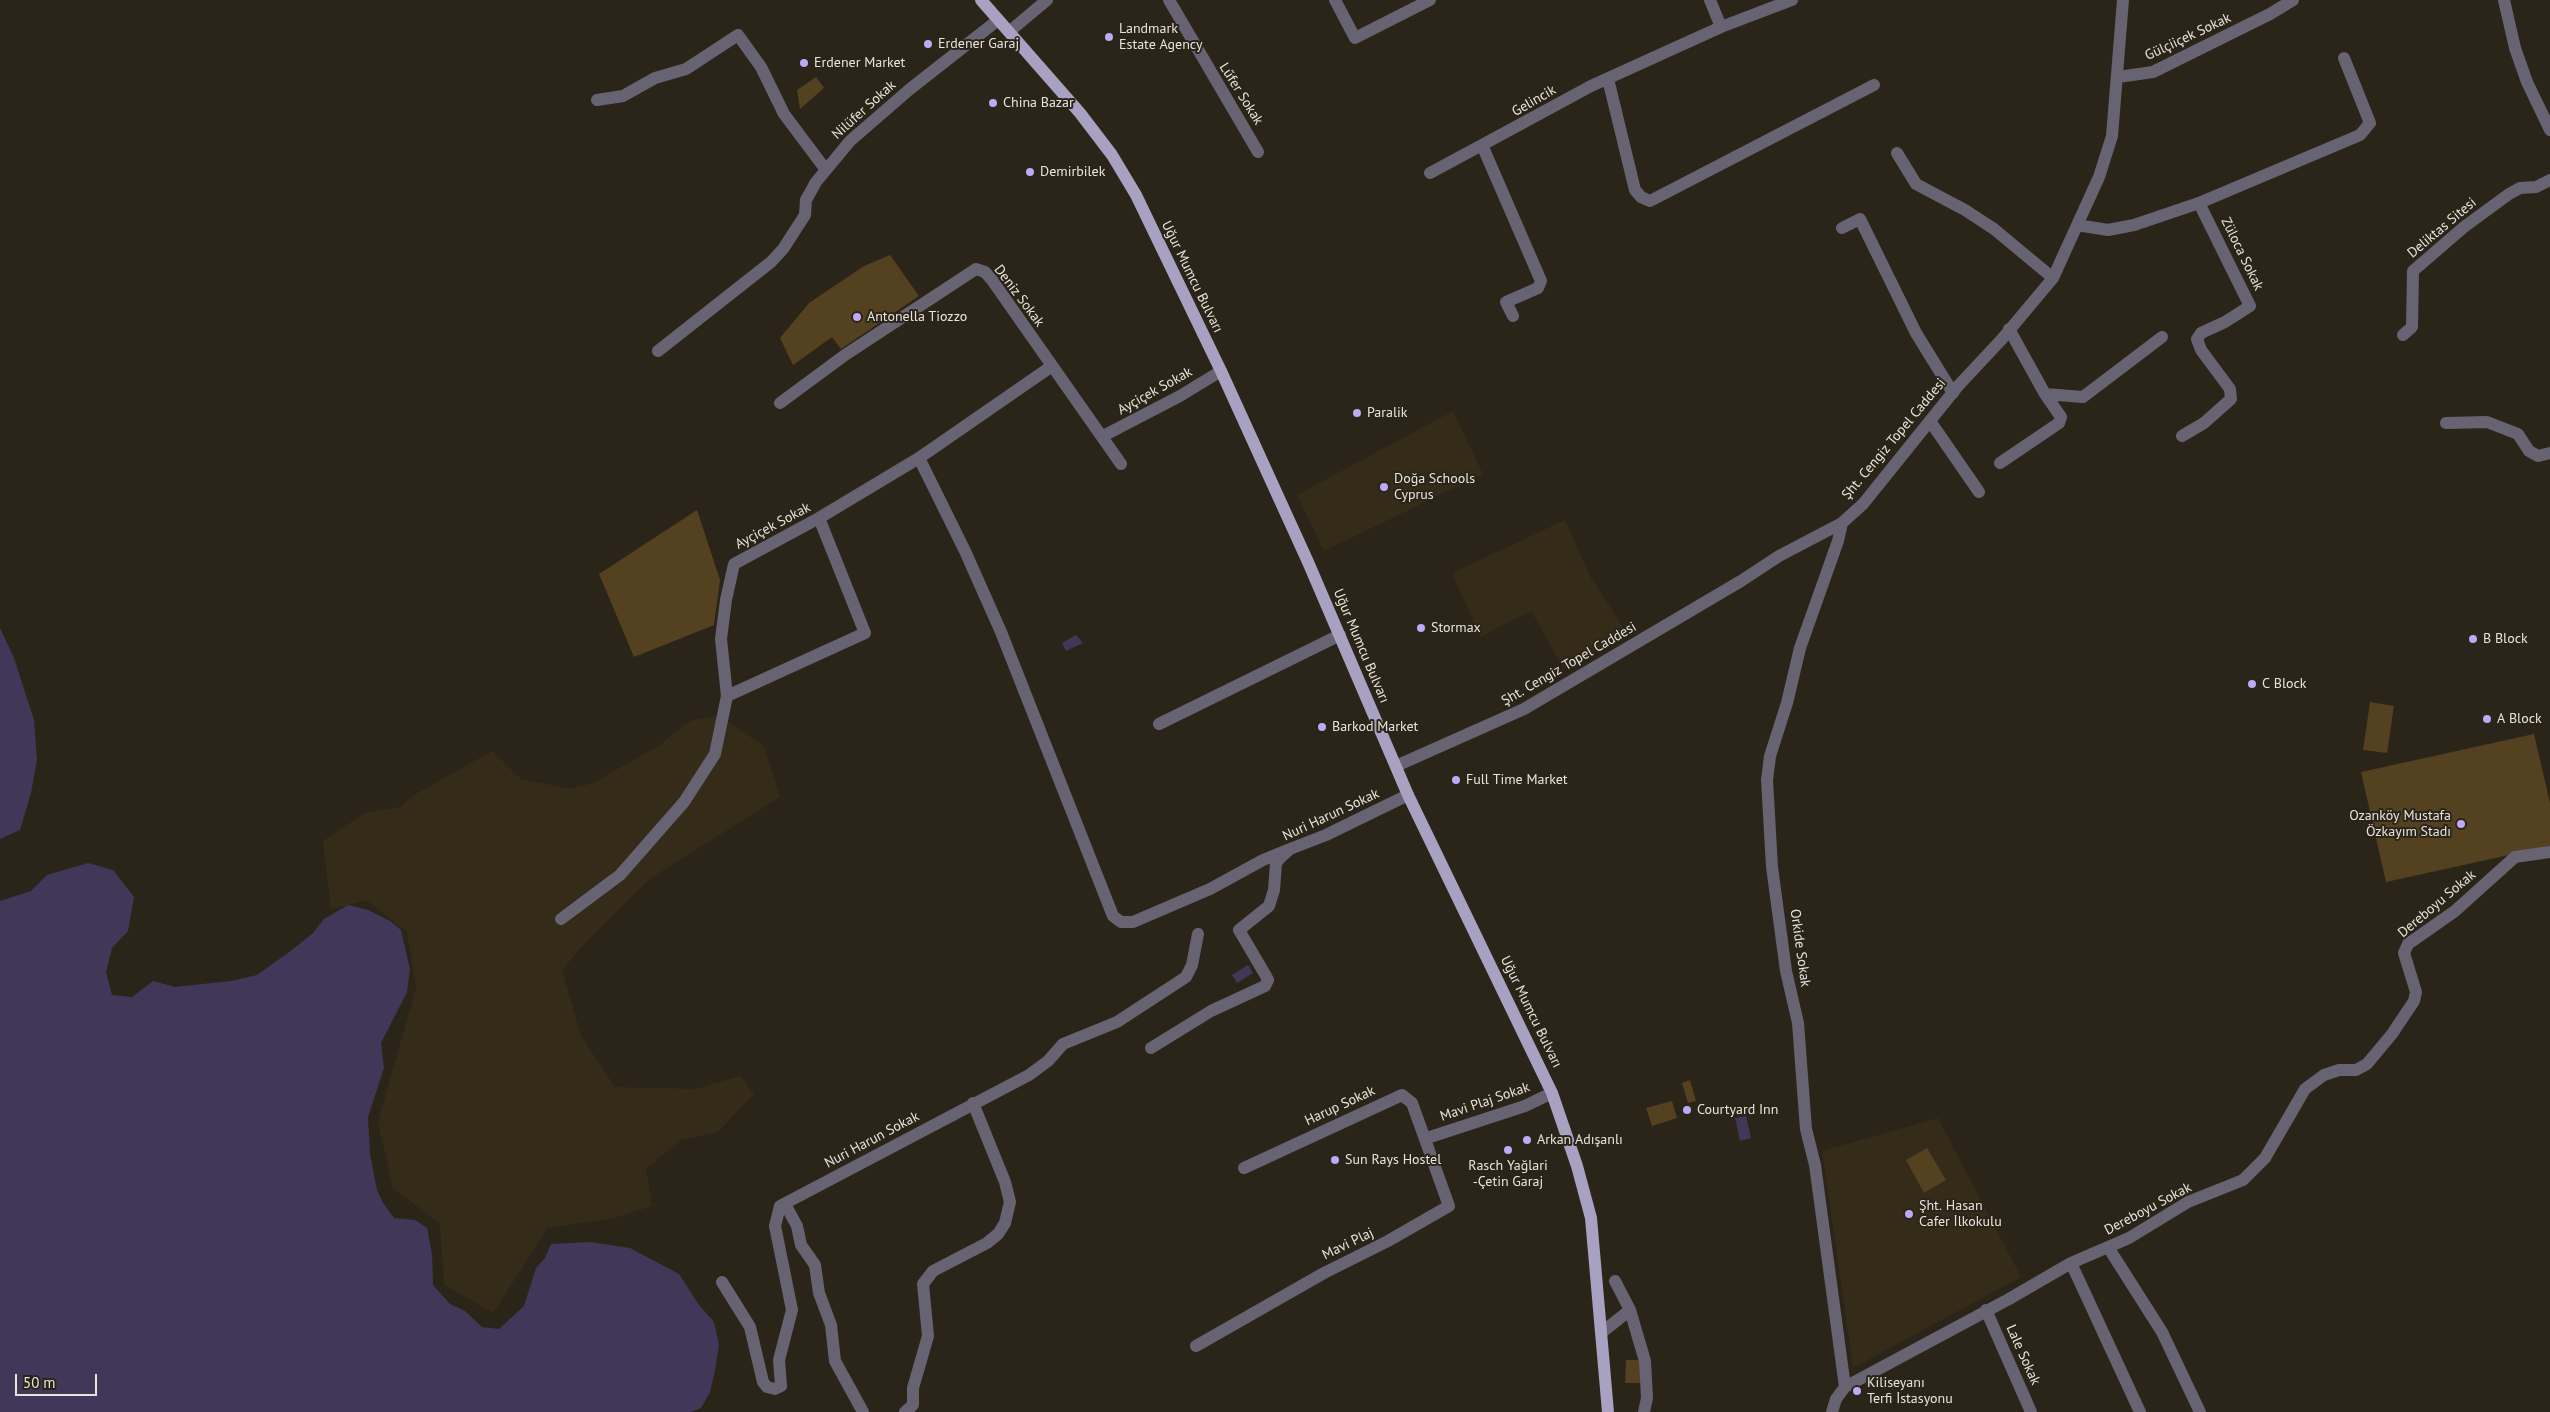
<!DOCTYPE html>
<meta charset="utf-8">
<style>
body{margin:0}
#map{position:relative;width:2550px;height:1412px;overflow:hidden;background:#2b2519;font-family:"PT Sans",sans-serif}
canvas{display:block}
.scale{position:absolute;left:15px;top:1374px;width:82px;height:22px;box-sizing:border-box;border:2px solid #e8e4dc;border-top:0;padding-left:6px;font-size:15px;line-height:18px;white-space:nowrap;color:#e8e4dc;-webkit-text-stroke:4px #2b2519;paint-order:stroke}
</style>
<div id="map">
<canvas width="2550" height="1412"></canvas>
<div class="scale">50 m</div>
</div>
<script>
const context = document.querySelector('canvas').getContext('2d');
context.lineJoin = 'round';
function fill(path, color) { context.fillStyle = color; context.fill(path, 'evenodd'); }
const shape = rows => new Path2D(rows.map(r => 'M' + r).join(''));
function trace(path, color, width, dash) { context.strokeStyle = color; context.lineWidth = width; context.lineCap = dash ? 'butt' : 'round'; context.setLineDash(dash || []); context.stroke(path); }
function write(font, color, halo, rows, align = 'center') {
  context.font = font + ' "PT Sans",sans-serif'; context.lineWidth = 4; context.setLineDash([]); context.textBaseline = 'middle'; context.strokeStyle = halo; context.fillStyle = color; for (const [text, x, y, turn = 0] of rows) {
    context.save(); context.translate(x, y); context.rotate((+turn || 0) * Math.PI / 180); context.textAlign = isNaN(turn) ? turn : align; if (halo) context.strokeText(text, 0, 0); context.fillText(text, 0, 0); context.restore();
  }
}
const built = shape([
 [1453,411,1483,474,1324,551,1297,495],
 [1565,520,1591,578,1628,634,1564,669,1531,611,1480,637,1452,573],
 [717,715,764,746,780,797,651,878,587,941,562,970,581,1036,615,1087,696,1089,740,1076,754,1094,718,1132,681,1140,646,1169,652,1206,614,1218,548,1228,493,1313,444,1285,440,1224,393,1188,378,1122,416,988,407,932,366,900,331,910,323,841,365,813,400,807,414,795,492,751,521,779,570,789,593,783,661,744,690,721],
 [1938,1118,2021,1277,1853,1368,1822,1151]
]);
const green = shape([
 [816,77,824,88,800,109,797,90],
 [890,255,919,296,841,349,832,337,793,365,780,338,809,303,864,266],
 [697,510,720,580,714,625,634,657,599,574],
 [2370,702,2394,706,2387,753,2363,750],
 [2534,734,2550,803,2550,846,2386,882,2361,772],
 [1690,1080,1696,1101,1688,1103,1682,1083],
 [1672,1101,1677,1118,1652,1126,1646,1108],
 [1927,1148,1946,1180,1924,1193,1906,1160],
 [1626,1360,1640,1360,1640,1383,1625,1383]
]);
const water = shape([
 [0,628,14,658,34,720,37,760,31,793,20,830,0,839],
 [1076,635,1083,643,1066,651,1062,643],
 [88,863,113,870,134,897,128,931,112,948,106,972,112,995,132,997,153,981,175,987,231,981,257,975,292,950,313,933,324,919,348,905,368,910,390,921,401,930,410,969,407,992,381,1043,384,1068,368,1117,370,1154,377,1190,383,1203,394,1218,415,1220,427,1228,432,1254,433,1285,450,1304,465,1311,482,1327,499,1329,524,1306,536,1268,545,1258,551,1244,590,1242,630,1248,679,1274,699,1305,714,1322,719,1345,715,1370,710,1392,701,1408,691,1412,0,1412,0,901,31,891,47,875],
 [1248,965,1253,973,1237,983,1232,975],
 [1746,1116,1751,1138,1740,1141,1735,1118]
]);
const minor = shape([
 [1169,0,1258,152],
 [1335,0,1355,38,1430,0],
 [1710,0,1721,27],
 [2504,0,2515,48,2527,82,2550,130],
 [1010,31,1047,0],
 [2118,77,2153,72,2270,14,2293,0],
 [1608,79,1635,190,1641,197,1650,201,1874,85],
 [597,100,623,96,655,78,686,69,738,35,761,67,784,114,826,170],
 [1897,153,1916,184,1965,210,1994,229,2053,278],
 [1430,173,1482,145],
 [2077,225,2108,230,2134,225,2199,203,2360,135,2370,123,2344,58],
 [1842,228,1860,219,1916,333,1953,393],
 [1513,316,1506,302,1538,288,1541,281,1482,145,1591,86,1721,27,1792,0],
 [2403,335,2412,327,2413,271,2464,227,2509,194,2520,188,2536,187,2550,180],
 [658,351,771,262,783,249,805,215,806,200,816,182,850,141,910,89,998,20],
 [2045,394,2083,397,2162,337],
 [780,403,845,355,976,269,985,272,992,280,1121,464],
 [1930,421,1979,492],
 [2446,423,2487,422,2518,434,2529,451,2538,456,2550,453],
 [1103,436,1180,396,1221,371],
 [2182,436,2204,423,2231,399,2230,389,2201,350,2197,339,2201,333,2225,322,2250,306,2199,203],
 [919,458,965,551,1001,632,1113,916,1121,922,1133,922,1210,889,1263,860,1290,849],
 [2000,463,2059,423,2061,417,2045,394,2009,329],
 [1842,523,1838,541,1800,648,1787,703,1770,756,1767,780,1772,867,1786,971,1798,1023,1806,1129,1815,1165,1845,1387],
 [727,696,865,633,819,518],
 [1159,724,1340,635],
 [1396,766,1524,709,1741,581,1779,556,1842,523,1863,504,1958,386,2002,339,2053,278,2099,177,2112,136,2123,0],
 [561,919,620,875,684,802,715,754,727,696,721,639,726,600,734,564,819,518,919,458,1052,366],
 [1151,1048,1211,1011,1265,986,1268,980,1266,976,1239,930,1269,906,1274,890,1276,863,1281,857,1290,849,1326,835,1408,795],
 [1427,1138,1525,1106,1552,1093],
 [785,1204,797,1226,801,1245,815,1265,819,1293,831,1325,835,1361,863,1412],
 [2108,1247,2162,1332,2200,1412],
 [2071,1263,2140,1412],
 [1615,1281,1630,1310,1645,1361,1647,1398,1644,1412],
 [722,1282,750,1327,763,1382,767,1387,775,1389,781,1386,779,1360,792,1310,775,1226,780,1206,1029,1075,1048,1061,1063,1044,1117,1022,1186,977,1192,965,1198,934],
 [1986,1310,2031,1412],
 [1601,1333,1630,1310],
 [1196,1346,1324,1273,1388,1241,1449,1206,1412,1103,1402,1095,1244,1168],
 [905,1412,913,1405,913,1388,928,1336,923,1284,933,1271,987,1243,998,1234,1005,1223,1010,1202,1005,1182,973,1103],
 [1832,1412,1836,1399,1845,1387,2009,1299,2071,1263,2129,1238,2188,1202,2243,1180,2265,1158,2305,1089,2324,1075,2339,1070,2356,1070,2367,1064,2392,1034,2414,1001,2416,992,2404,953,2408,944,2455,911,2515,857,2550,852]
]);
const major = shape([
 [981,0,1080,113,1112,155,1136,195,1221,371,1308,562,1408,795,1552,1093,1577,1166,1591,1218,1608,1412]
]);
const markers = [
 [1109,37,5,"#bda9f5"],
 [928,44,5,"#bda9f5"],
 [804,63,5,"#bda9f5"],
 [993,103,5,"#bda9f5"],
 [1030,172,5,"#bda9f5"],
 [857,317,5,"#bda9f5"],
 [1357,413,5,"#bda9f5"],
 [1384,487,5,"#bda9f5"],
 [1421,628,5,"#bda9f5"],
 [2473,639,5,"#bda9f5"],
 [2252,684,5,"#bda9f5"],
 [2487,719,5,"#bda9f5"],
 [1322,727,5,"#bda9f5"],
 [1456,780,5,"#bda9f5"],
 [2461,824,5,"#bda9f5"],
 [1687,1110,5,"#bda9f5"],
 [1527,1140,5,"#bda9f5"],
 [1508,1150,5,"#bda9f5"],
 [1335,1160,5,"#bda9f5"],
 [1909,1214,5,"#bda9f5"],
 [1857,1391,5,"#bda9f5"]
];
const poiNames = [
 ["Landmark",1119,29],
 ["Estate Agency",1119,45],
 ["Erdener Garaj",938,44],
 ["Erdener Market",814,63],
 ["China Bazar",1003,103],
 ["Demirbilek",1040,172],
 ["Antonella Tiozzo",867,317],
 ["Paralik",1367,413],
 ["Doğa Schools",1394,479],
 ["Cyprus",1394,495],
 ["Stormax",1431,628],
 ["B Block",2483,639],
 ["C Block",2262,684],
 ["A Block",2497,719],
 ["Barkod Market",1332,727],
 ["Full Time Market",1466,780],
 ["Ozanköy Mustafa",2451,816,"right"],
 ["Özkayım Stadı",2451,832,"right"],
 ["Courtyard Inn",1697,1110],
 ["Arkan Adışanlı",1537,1140],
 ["Sun Rays Hostel",1345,1160],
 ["Rasch Yağlari",1508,1166,"center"],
 ["-Çetin Garaj",1508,1182,"center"],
 ["Şht. Hasan",1919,1206],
 ["Cafer İlkokulu",1919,1222],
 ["Kiliseyanı",1867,1383],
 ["Terfi İstasyonu",1867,1399]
];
const streetNames = [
 ["Gülçiiçek Sokak",2188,37,-25],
 ["Lűfer Sokak",1241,94,58],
 ["Gelincik",1534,101,-30],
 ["Nilüfer Sokak",864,110,-42],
 ["Deliktas Sitesi",2442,228,-40],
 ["Züloca Sokak",2242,254,64],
 ["Uğur Mumcu Bulvarı",1192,277,64],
 ["Deniz Sokak",1019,296,53],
 ["Ayçiçek Sokak",1155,391,-29],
 ["Şht. Cengiz Topel Caddesi",1894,439,-50],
 ["Ayçiçek Sokak",773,526,-28],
 ["Uğur Mumcu Bulvarı",1361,646,67],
 ["Şht. Cengiz Topel Caddesi",1569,664,-30],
 ["Nuri Harun Sokak",1331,815,-25],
 ["Dereboyu Sokak",2437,904,-40],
 ["Orkide Sokak",1800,948,82],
 ["Uğur Mumcu Bulvarı",1531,1012,64],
 ["Mavi Plaj Sokak",1485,1102,-19],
 ["Harup Sokak",1340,1106,-25],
 ["Nuri Harun Sokak",872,1140,-28],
 ["Dereboyu Sokak",2148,1209,-28],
 ["Mavi Plaj",1348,1244,-26],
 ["Lale Sokak",2023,1355,66]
];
fill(built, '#352b19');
fill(green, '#534120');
fill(water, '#413859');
trace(minor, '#676373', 12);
trace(major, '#a8a1c2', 12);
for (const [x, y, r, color] of markers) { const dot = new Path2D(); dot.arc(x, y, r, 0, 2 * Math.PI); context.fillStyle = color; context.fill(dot); trace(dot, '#2b2519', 2); }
write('14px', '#e8e4dc', '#2b2519', poiNames, 'left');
write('14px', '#e8e4dc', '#2b2519', streetNames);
</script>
